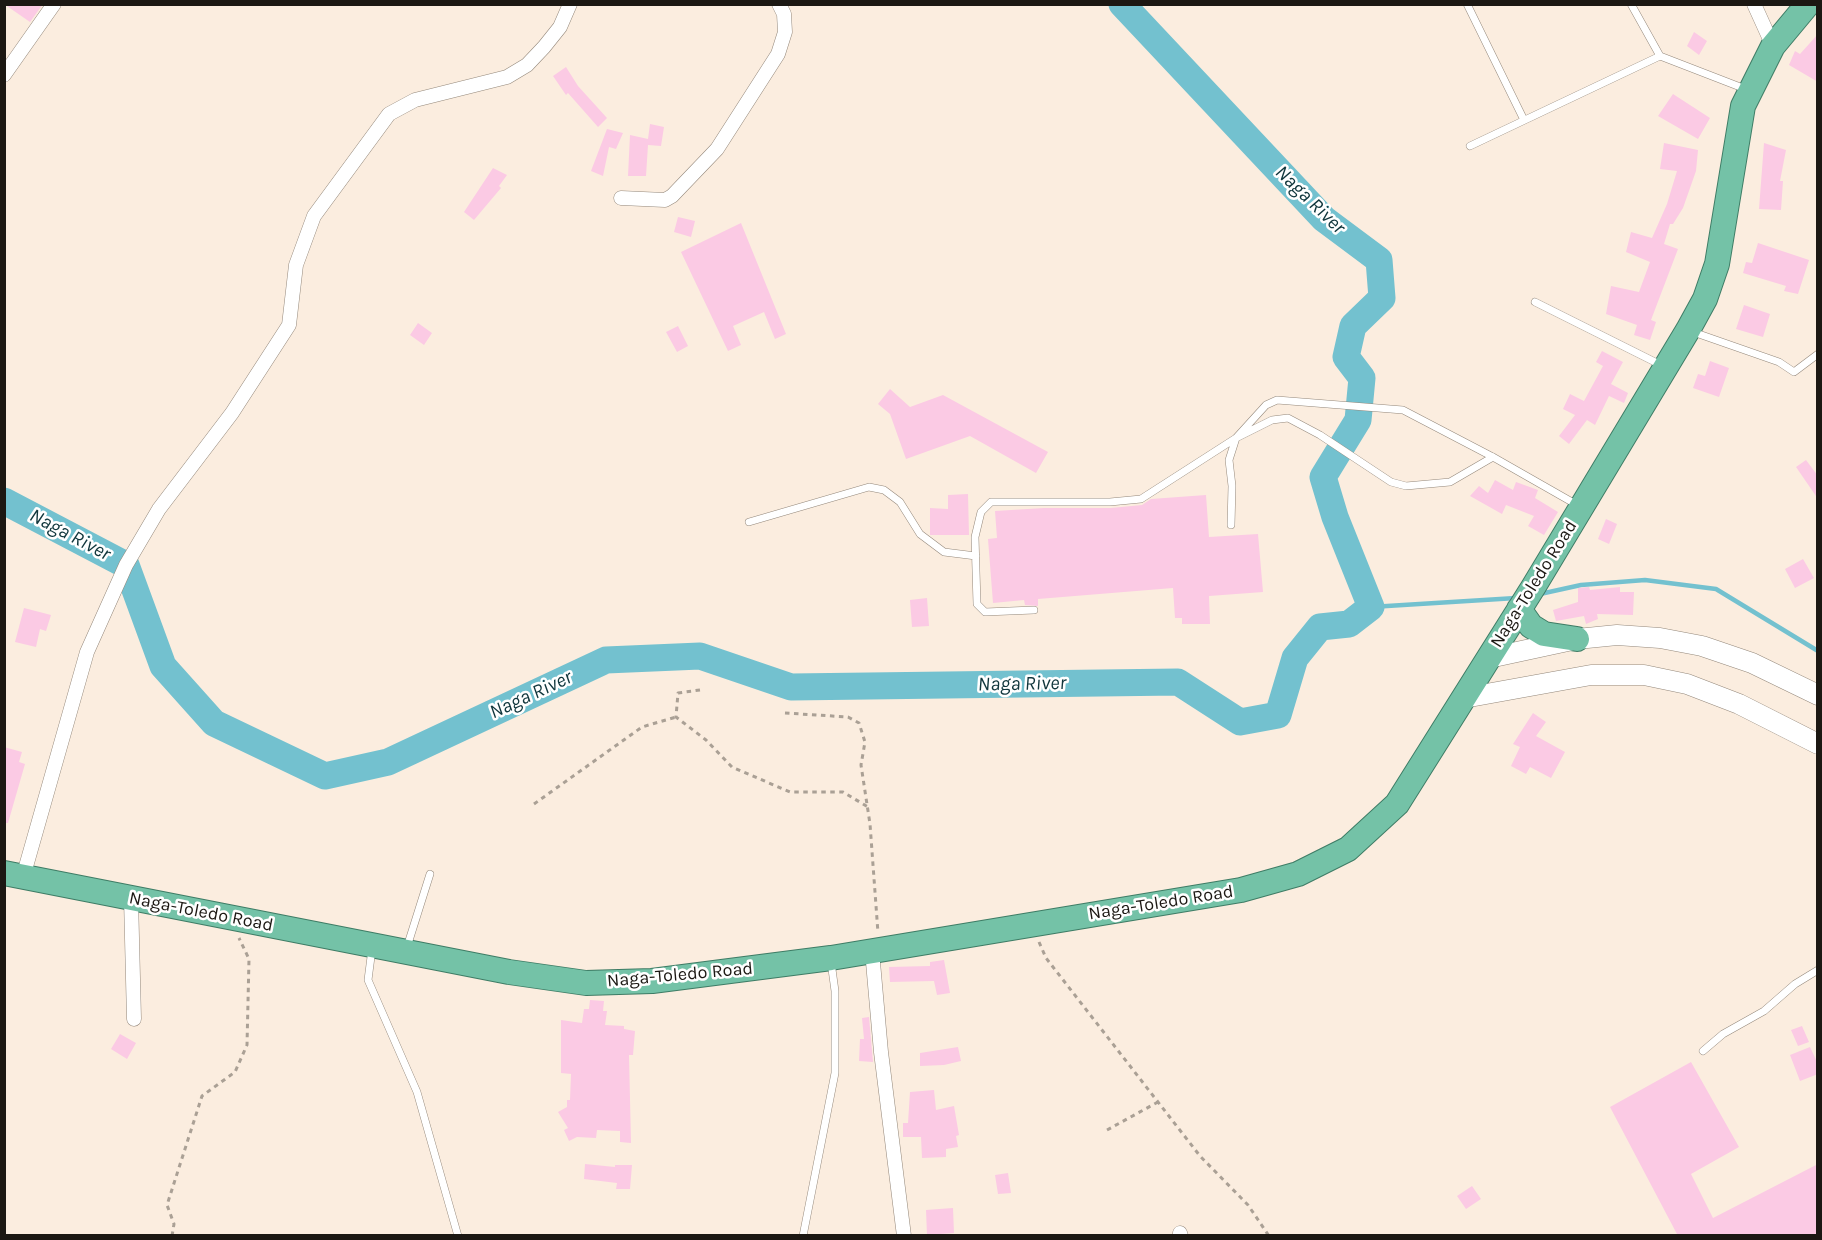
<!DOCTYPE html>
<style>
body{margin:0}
#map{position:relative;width:1822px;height:1240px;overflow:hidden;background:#fbeddf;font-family:Karla,sans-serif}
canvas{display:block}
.frame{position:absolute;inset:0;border:6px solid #1c1813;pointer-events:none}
</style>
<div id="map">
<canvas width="1822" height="1240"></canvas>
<div class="frame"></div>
</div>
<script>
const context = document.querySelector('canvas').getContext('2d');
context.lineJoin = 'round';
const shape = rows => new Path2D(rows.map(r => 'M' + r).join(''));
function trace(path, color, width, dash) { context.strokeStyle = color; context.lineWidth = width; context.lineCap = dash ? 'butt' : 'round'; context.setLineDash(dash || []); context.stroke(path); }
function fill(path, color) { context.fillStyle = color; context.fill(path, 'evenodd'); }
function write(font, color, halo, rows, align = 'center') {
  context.font = font + ' Karla,sans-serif'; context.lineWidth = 5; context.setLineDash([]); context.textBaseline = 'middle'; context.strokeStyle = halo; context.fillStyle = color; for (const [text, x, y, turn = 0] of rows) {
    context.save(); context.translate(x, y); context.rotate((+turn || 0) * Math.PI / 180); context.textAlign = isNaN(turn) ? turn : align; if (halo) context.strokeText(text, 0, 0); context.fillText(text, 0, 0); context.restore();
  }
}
const stream = shape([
 [1540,594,1581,585,1645,580,1716,589,1818,651],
 [1371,607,1516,598]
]);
const river = shape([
 [4,501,126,565,163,666,214,723,325,776,388,762,606,660,700,656,791,687,1178,682,1240,722,1278,715,1295,658,1320,627,1349,624,1371,607,1335,517,1323,477,1358,420,1362,378,1346,357,1353,326,1382,298,1379,260,1324,219,1122,4]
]);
const building = shape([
 [4,4,43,4,30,22],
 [1694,32,1707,41,1699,55,1687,46],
 [1818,34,1818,82,1789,65,1795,51,1800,54],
 [566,67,578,86,607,118,598,127,568,93,566,95,553,76],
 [1673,94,1710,118,1698,139,1658,116],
 [650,124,664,127,661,146,648,145,646,176,628,176,630,135,648,139],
 [607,129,623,133,616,149,609,147,603,176,591,171],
 [1664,143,1698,150,1696,171,1683,208,1673,224,1670,224,1664,244,1678,249,1651,320,1656,322,1650,340,1634,335,1637,325,1606,314,1611,286,1639,292,1650,262,1626,252,1631,232,1652,238,1667,204,1677,171,1660,169],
 [1764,143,1786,150,1780,181,1783,181,1781,210,1759,209],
 [493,168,507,175,499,186,501,188,474,220,464,212],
 [678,217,695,221,691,237,674,232],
 [741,223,786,334,775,339,764,312,733,326,741,345,728,351,681,252],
 [1758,243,1809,260,1798,294,1784,291,1786,286,1743,273,1746,262,1752,263],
 [1744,305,1770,314,1763,337,1736,329],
 [418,323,432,333,424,345,410,335],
 [678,326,688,346,677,352,666,332],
 [1602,351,1623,362,1611,384,1628,393,1624,403,1609,396,1595,425,1587,420,1569,444,1559,436,1575,415,1563,409,1570,394,1584,401,1603,366,1596,362],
 [1710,361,1729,368,1719,397,1693,388,1698,374,1705,376],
 [890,389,910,407,943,395,1048,452,1036,473,970,436,906,459,890,414,878,404],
 [1806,460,1818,476,1818,499,1796,467],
 [1495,480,1513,490,1516,482,1538,490,1535,498,1558,512,1544,535,1528,526,1534,516,1506,505,1502,514,1470,496,1479,486,1488,493],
 [968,494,969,535,930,535,930,508,948,509,948,495],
 [1206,495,1209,537,1258,534,1263,592,1209,596,1210,624,1182,624,1182,618,1175,618,1173,588,1038,599,1038,606,1025,605,1024,600,993,603,988,539,997,538,995,511,1044,508,1111,508,1142,505,1151,499],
 [1606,519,1617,524,1609,544,1598,539],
 [1803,559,1814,578,1795,588,1785,569],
 [1589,587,1590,590,1620,587,1620,592,1634,592,1633,615,1597,614,1598,619,1586,624,1584,616,1556,621,1553,610,1578,602,1578,588],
 [927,598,929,626,912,627,910,600],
 [24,608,51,615,46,631,40,629,36,647,15,642],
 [1533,713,1546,722,1536,736,1565,752,1551,778,1530,767,1526,774,1511,766,1520,747,1513,744],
 [4,747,22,752,19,762,25,764,8,823,4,823],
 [944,960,950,993,937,995,934,981,890,982,889,967,930,966,930,962],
 [590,1000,604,1001,603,1011,607,1011,605,1025,624,1026,624,1029,635,1031,633,1055,629,1055,631,1143,620,1142,620,1131,597,1130,596,1138,577,1137,569,1141,564,1130,568,1128,558,1112,567,1107,567,1100,570,1100,571,1074,561,1073,561,1020,582,1023,584,1009,589,1009],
 [869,1017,873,1062,859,1061,860,1039,864,1039,862,1018],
 [1802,1026,1809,1042,1798,1046,1791,1030],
 [120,1034,136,1043,127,1059,111,1049],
 [958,1047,961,1061,944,1065,920,1066,920,1053],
 [1810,1047,1818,1064,1818,1074,1800,1081,1790,1055],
 [1691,1062,1739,1147,1691,1174,1713,1218,1818,1164,1818,1236,1678,1236,1610,1107],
 [934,1090,936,1110,954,1106,959,1135,956,1136,958,1147,946,1149,946,1157,922,1158,921,1137,903,1137,903,1123,908,1123,910,1092],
 [585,1164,615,1167,615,1165,632,1165,630,1189,616,1189,617,1183,584,1179],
 [1008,1173,1011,1193,998,1194,995,1175],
 [1472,1186,1481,1199,1466,1209,1457,1196],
 [953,1208,954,1233,927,1235,926,1210]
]);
const path = shape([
 [700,690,678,693,676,717,706,740,732,767,790,792,843,792,868,807],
 [785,713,848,717,859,723,865,742,861,765,870,824,878,933],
 [534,804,642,727,676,717],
 [1039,942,1046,958,1200,1156,1248,1205,1269,1236],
 [1107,1130,1158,1102],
 [172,1236,174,1224,167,1205,202,1096,235,1072,247,1045,249,959,239,938]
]);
const service = shape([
 [1467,4,1524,120],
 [1631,4,1660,56,1748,90],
 [1470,146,1660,56],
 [1535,302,1663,366],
 [1693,332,1779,362,1794,372,1818,354],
 [749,522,869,487,884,490,900,502,920,534,944,552,976,556],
 [1231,525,1232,486,1229,460,1236,438,1272,420,1288,418,1320,435,1391,482,1406,486,1450,482,1493,457],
 [1034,610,985,612,977,604,975,537,981,512,991,502,1110,502,1141,499,1236,438,1266,405,1277,400,1403,410,1493,457,1579,506],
 [407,947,430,874],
 [372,949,368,980,417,1092,458,1236],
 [1703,1051,1723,1034,1764,1011,1795,984,1818,970],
 [803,1236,835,1073,835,991,831,962]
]);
const minor = shape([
 [1754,4,1773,46],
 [4,75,54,4],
 [621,198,665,200,672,196,717,149,778,54,785,32,784,14,779,4],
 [23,877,87,652,126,565,159,509,232,413,289,325,296,265,314,216,389,114,415,100,507,77,527,65,544,47,560,27,570,4],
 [131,898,134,1019],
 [872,951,881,1052,904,1236],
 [1180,1233,1181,1236]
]);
const secondary = shape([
 [1489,658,1577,639,1617,635,1660,638,1702,646,1752,663,1818,695],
 [1464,698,1591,675,1644,675,1687,684,1739,704,1818,744]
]);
const trunk = shape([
 [1519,609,1531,626,1544,634,1577,639],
 [4,873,509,972,586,983,652,981,831,958,1241,890,1298,874,1348,849,1397,804,1534,586,1688,330,1705,299,1717,264,1743,106,1773,46,1808,4]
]);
const streetNames = [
 ["Naga-Toledo Road",1534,584,-58],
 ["Naga-Toledo Road",1161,903,-9],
 ["Naga-Toledo Road",201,912,11],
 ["Naga-Toledo Road",680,975,-5]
];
const waterNames = [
 ["Naga River",1310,200,44],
 ["Naga River",70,535,28],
 ["Naga River",1022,684,-1],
 ["Naga River",531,695,-25]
];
trace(stream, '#73c1cf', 4.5);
trace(river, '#73c1cf', 27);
fill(building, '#fbcae4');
trace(service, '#94887b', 8);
trace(minor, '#94887b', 15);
trace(secondary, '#94887b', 21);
trace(trunk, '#3e7c65', 26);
trace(path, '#aaa095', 3, [4.5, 4.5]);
trace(service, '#fff', 7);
trace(minor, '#fff', 14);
trace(secondary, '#fff', 20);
trace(trunk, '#74c2a7', 24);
write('18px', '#1c1813', '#fff', streetNames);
write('italic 20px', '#10363c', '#fff', waterNames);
</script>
